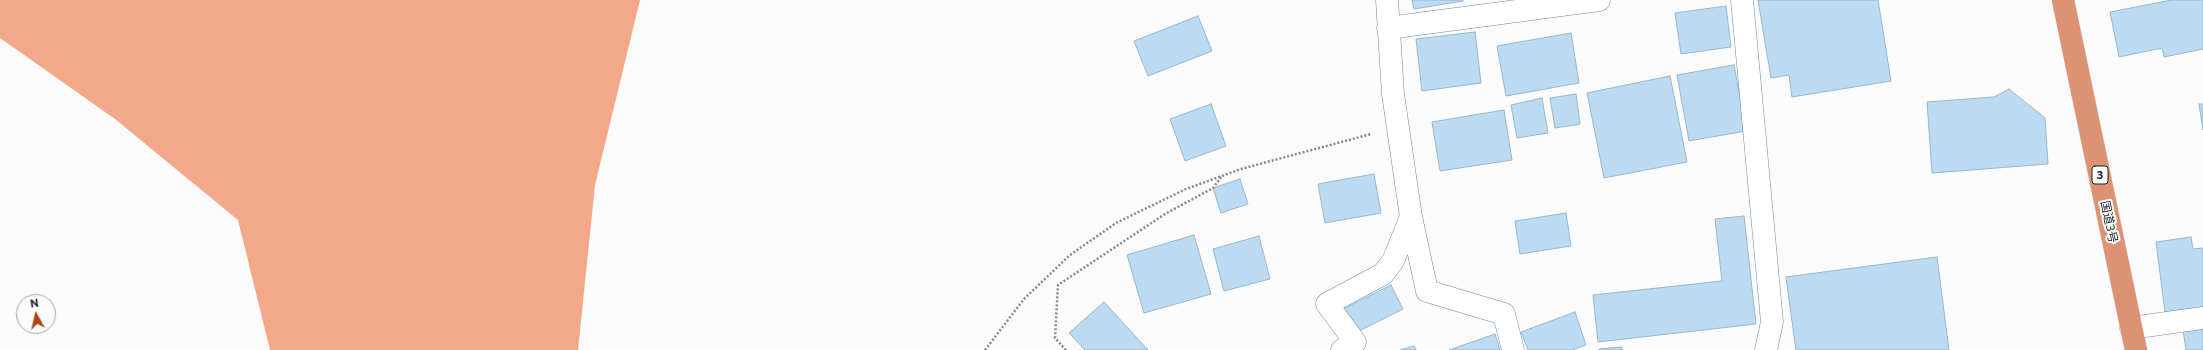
<!DOCTYPE html>
<html>
<head>
<meta charset="utf-8">
<style>
  body { margin:0 }
  #map { position:relative; width:2203px; height:350px; overflow:hidden; background:#fbfbfb; font-family:Commissioner,sans-serif }
  canvas { display:block }
  .north { position:absolute; left:16px; top:294px; width:40px; height:40px; box-sizing:border-box; background:#fbfbfb; border:1px solid #a0a5a8; border-radius:50%; rotate:352deg; font-size:11px; font-weight:700; line-height:16px; text-align:center; color:#18242c }
  .north::after { content:''; display:block; margin:auto; width:14px; height:18px; background:#aa4612; clip-path:polygon(50% 0,100% 100%,50% 72%,0 100%) }
</style>
</head>
<body>
<div id="map">
<canvas width="2203" height="350"></canvas>
<div class="north">N</div>
</div>
<script>
const ctx = document.querySelector('canvas').getContext('2d');
ctx.lineJoin = 'round';
function paint(path, color) { ctx.fillStyle = color; ctx.fill(path, 'evenodd'); }
const poly = rows => new Path2D(rows.map(r => 'M' + r).join(''));
function trace(path, color, width, dash) { ctx.strokeStyle = color; ctx.lineWidth = width; ctx.lineCap = dash ? 'butt' : 'round'; ctx.setLineDash(dash || []); ctx.stroke(path); }
function label(font, color, halo, rows, align = 'center') {
  ctx.font = font + ' Commissioner,"Noto Sans JP",sans-serif'; ctx.lineWidth = 4; ctx.setLineDash([]); ctx.textBaseline = 'middle'; ctx.strokeStyle = halo; ctx.fillStyle = color; for (const [text, x, y, turn = 0] of rows) {
    ctx.save(); ctx.translate(x, y); ctx.rotate((+turn || 0) * Math.PI / 180); ctx.textAlign = isNaN(turn) ? turn : align; if (halo) ctx.strokeText(text, 0, 0); ctx.fillText(text, 0, 0); ctx.restore();
  }
}
paint(poly([
  [0,0,640,0,595,185,578,350,270,350,238,220,115,119,0,38]
]), '#f3a889');
const building = poly([
  [1412,0,1463,0,1463,1,1414,9,1412,0],
  [1758,0,1878,0,1891,81,1792,97,1789,75,1771,78,1758,0],
  [2172,0,2203,0,2203,49,2164,57,2162,48,2119,57,2110,12,2172,0],
  [1726,6,1731,47,1681,54,1675,13,1726,6],
  [1198,16,1212,51,1148,76,1134,41,1198,16],
  [1475,32,1481,83,1422,91,1416,39,1475,32],
  [1571,33,1579,83,1506,96,1497,46,1571,33],
  [1734,65,1746,131,1689,141,1677,75,1734,65],
  [1670,76,1687,162,1604,178,1587,93,1670,76],
  [2009,89,2045,118,2048,164,1932,173,1927,102,1994,97,2009,89],
  [1576,94,1580,124,1555,128,1550,98,1576,94],
  [1542,98,1548,133,1517,138,1511,105,1542,98],
  [1211,104,1226,146,1185,161,1170,119,1211,104],
  [2199,104,2203,104,2203,130,2199,104],
  [1504,110,1512,160,1440,171,1432,122,1504,110],
  [1374,174,1381,213,1325,223,1318,184,1374,174],
  [1240,179,1248,204,1221,213,1213,188,1240,179],
  [1566,213,1571,246,1520,254,1515,221,1566,213],
  [1744,216,1756,324,1598,342,1593,295,1722,281,1715,219,1744,216],
  [1194,235,1211,294,1144,313,1127,255,1194,235],
  [1259,236,1270,279,1224,291,1213,249,1259,236],
  [2191,237,2193,249,2203,248,2203,307,2165,312,2156,242,2191,237],
  [1937,257,1949,350,1796,350,1786,277,1937,257],
  [1391,285,1403,309,1355,333,1343,309,1391,285],
  [1104,302,1148,350,1085,350,1069,333,1104,302],
  [1575,312,1586,345,1572,350,1528,350,1521,332,1575,312],
  [2203,328,2203,350,2186,350,2183,330,2203,328],
  [1495,334,1500,350,1449,350,1495,334],
  [1414,346,1416,350,1400,350,1414,346],
  [1622,347,1622,350,1599,350,1599,349,1622,347]
]);
paint(building, '#bcdbf2');
trace(building, '#98b6cc', 1);
const street = poly([
  [1742,0,1772,322,1766,350],
  [1388,28,1599,0],
  [1411,217,1427,291,1504,314,1513,350],
  [2131,328,2203,318],
  [1342,350,1355,342,1327,304,1383,274,1393,261,1411,217,1393,94,1387,0]
]);
const highway = poly([
  [2063,0,2136,350]
]);
trace(street, '#6d8a9e', 23);
trace(highway, '#d5d8d9', 23);
trace(poly([
  [985,350,1024,299,1070,255,1116,223,1186,189,1241,169,1371,134],
  [1066,350,1055,338,1058,285,1165,214,1213,188,1222,176]
]), '#83898e', 2.5, [2, 2]);
trace(street, '#fff', 22);
trace(highway, '#dc9273', 22);
for (const [x, y, w] of [
  [2100,175,16]
]) { const box = new Path2D(); box.roundRect(x - w / 2, y - 9, w, 18, 3); ctx.fillStyle = '#fbfbfb'; ctx.fill(box); trace(box, '#18242c', 1); }
label('bold 11px', '#18242c', null, [
  ["3",2100,175]
]);
label('12px', '#18242c', '#fbfbfb', [
  ["国道3号",2109,222,78]
]);
</script>
</body>
</html>
